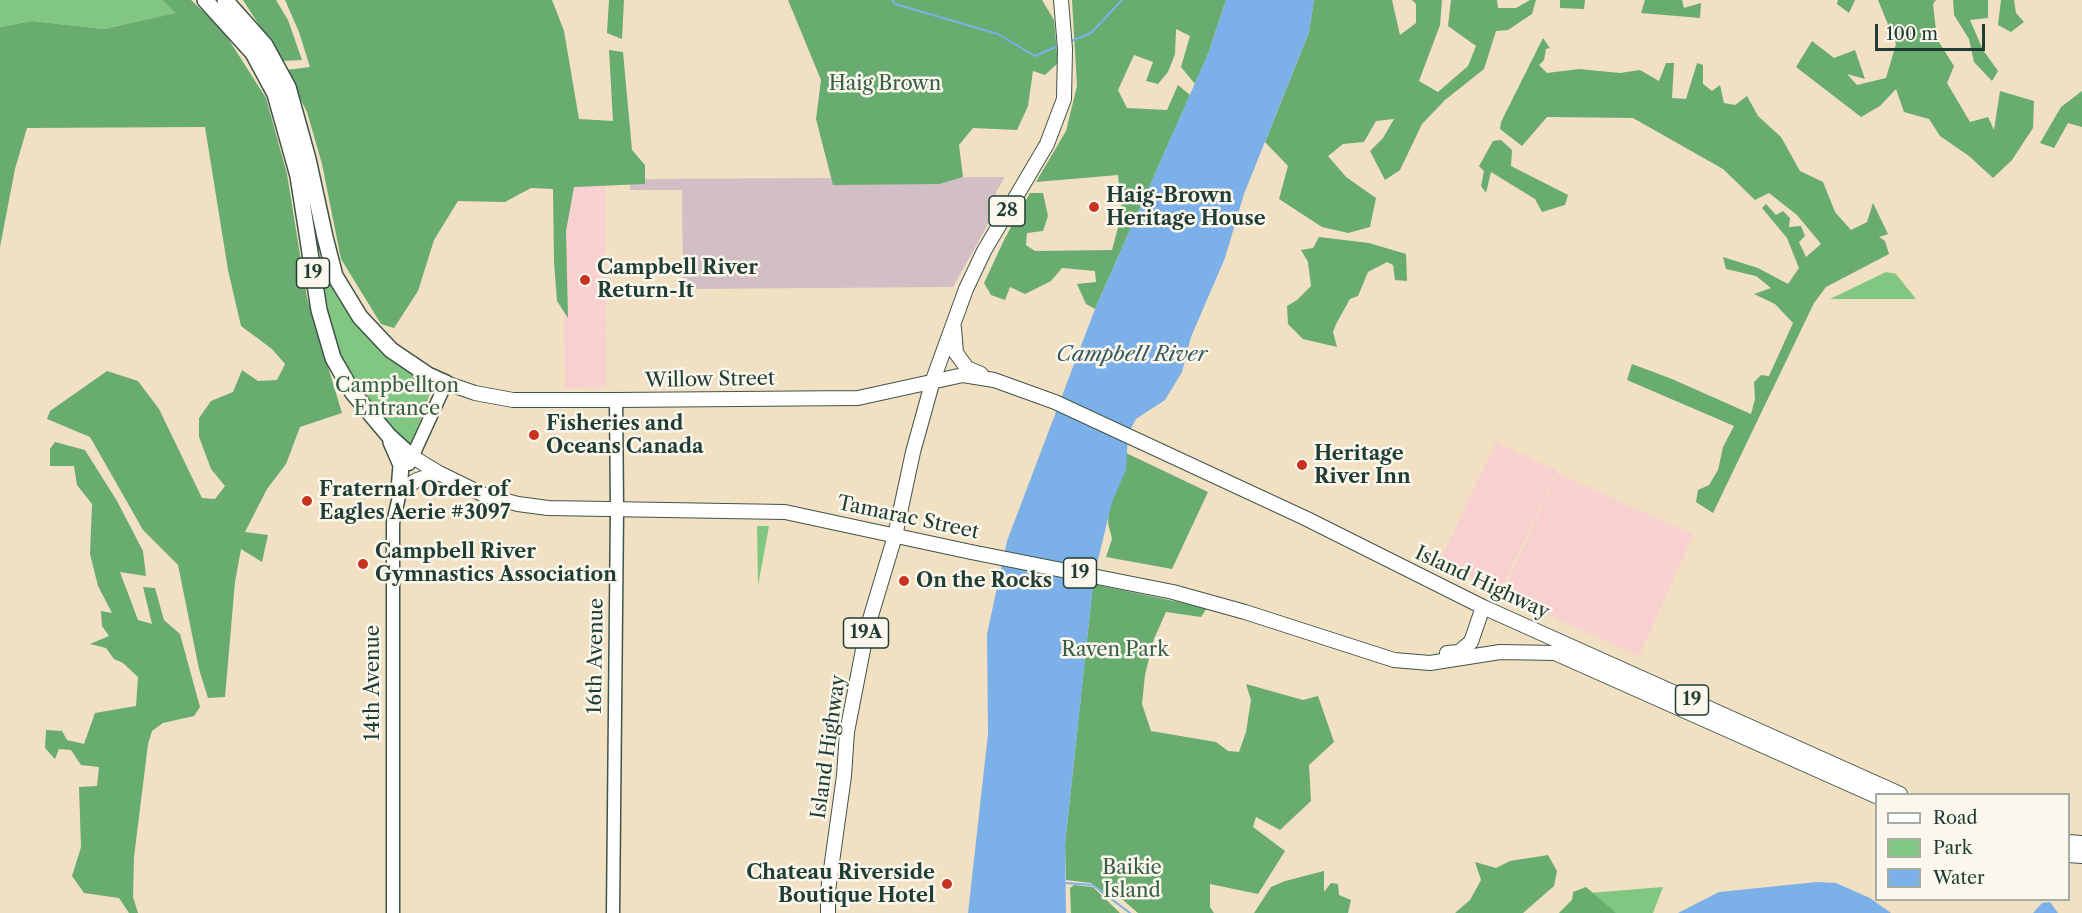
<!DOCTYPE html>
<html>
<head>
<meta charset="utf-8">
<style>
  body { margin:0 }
  #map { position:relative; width:2082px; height:913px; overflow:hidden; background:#f2e0c2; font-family:"Libre Caslon Text",serif }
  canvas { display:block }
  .legend { position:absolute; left:1875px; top:793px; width:195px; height:108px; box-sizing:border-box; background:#fbf7ec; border:2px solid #a3ada2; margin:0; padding:8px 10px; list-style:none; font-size:18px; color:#1f3d34 }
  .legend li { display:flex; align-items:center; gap:12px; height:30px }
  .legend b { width:30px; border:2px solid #a3ada2 }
  .scale { position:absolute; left:1875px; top:24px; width:110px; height:27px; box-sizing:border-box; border:3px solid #1f3d34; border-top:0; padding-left:8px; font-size:18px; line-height:21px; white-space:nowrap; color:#1f3d34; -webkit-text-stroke:4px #fbf7ec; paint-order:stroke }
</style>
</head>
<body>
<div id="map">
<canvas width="2082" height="913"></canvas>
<ul class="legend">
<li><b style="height:8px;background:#fff"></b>Road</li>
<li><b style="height:16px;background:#81c782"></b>Park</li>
<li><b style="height:16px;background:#7cb0e9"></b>Water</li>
</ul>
<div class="scale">100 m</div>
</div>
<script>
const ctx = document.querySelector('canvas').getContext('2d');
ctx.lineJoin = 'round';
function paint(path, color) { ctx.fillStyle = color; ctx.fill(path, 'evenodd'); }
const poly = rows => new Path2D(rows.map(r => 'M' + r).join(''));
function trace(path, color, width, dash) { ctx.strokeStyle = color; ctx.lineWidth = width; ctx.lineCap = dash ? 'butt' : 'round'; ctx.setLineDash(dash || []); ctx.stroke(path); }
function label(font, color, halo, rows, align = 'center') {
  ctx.font = font + ' "Libre Caslon Text",serif'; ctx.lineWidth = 5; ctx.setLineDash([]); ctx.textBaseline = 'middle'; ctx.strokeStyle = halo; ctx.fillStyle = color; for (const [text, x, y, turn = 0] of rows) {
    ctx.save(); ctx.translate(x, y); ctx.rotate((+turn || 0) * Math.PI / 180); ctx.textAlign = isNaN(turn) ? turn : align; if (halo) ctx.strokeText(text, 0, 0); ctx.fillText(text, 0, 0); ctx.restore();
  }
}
paint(poly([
  [605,181,606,387,565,388,564,188],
  [1496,442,1557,471,1500,592,1439,563],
  [1557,473,1693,535,1639,656,1502,594]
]), '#f7d0cf');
paint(poly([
  [1005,177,997,190,987,226,953,287,683,289,682,190,630,190,630,179]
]), '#d2bec5');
paint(poly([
  [0,0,162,0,177,13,102,29,32,21,0,27],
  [1886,272,1896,274,1916,299,1830,299],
  [325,280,331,282,348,312,371,341,402,368,428,385,431,391,412,443,408,445,377,416,344,368,333,338,323,282],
  [757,526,769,526,758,586],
  [1663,887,1653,913,1559,913,1577,894]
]), '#81c782');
paint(poly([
  [162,0,191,0,222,29,266,98,287,174,307,298,342,413,300,427,286,464,267,489,245,532,268,535,262,562,241,549,235,582,225,697,208,698,199,669,178,565,143,530,90,437,47,419,50,411,107,371,138,381,159,409,202,498,215,499,225,486,211,469,199,437,199,418,211,401,233,392,242,370,258,381,277,380,285,364,272,349,241,326,228,270,205,127,27,128,15,169,0,247,0,27,32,21,103,29,176,13],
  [243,0,276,0,288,20,302,60,282,61],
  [285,0,552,0,564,31,579,119,613,121,609,50,623,52,632,150,645,165,645,184,574,187,566,231,568,318,557,301,554,262,553,189,531,188,505,202,458,201,434,240,418,291,394,328,381,324,341,259,322,164,307,112,286,70,310,67,299,32],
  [609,0,624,0,622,39,607,33],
  [788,0,1042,0,1054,20,1058,63,1045,75,1033,71,1028,106,1017,130,973,128,959,145,963,177,939,184,833,185,816,119,821,80],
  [1072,0,1226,0,1208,54,1195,84,1181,67,1190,36,1176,29,1175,54,1168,72,1158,84,1146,81,1153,62,1134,55,1118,90,1127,108,1167,110,1178,85,1190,95,1095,309,1086,304,1077,284,1096,282,1095,271,1062,268,1051,281,1025,294,1010,287,1005,300,991,295,984,283,1005,238,1030,193,1043,193,1048,216,1043,231,1027,233,1026,245,1035,251,1112,250,1122,213,1118,175,1036,182,1066,131,1077,86],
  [1314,0,1392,0,1400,35,1416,23,1416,4,1412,0,1442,0,1440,25,1419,81,1438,92,1468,66,1476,46,1448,26,1451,0,1497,0,1498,8,1516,8,1530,0,1536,0,1532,14,1508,30,1496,31,1484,69,1445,100,1422,124,1400,170,1385,180,1370,151,1383,138,1394,119,1376,121,1364,142,1343,144,1328,156,1346,177,1376,198,1370,227,1348,233,1322,227,1279,199,1288,166,1265,142,1309,32],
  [1560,0,1585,0,1584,9,1560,8],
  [1645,0,1682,0,1684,8,1701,3,1700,18,1641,13],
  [1838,0,1855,0,1849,13,1837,4],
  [1878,0,1936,0,1933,4,1937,39,1954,66,1947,83,1970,122,1988,117,1994,130,2000,91,2034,101,2033,128,2012,160,1993,178,1969,156,1940,136,1929,119,1904,112,1896,89,1880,106,1861,117,1796,67,1812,41,1834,58,1855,50,1865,79,1847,74,1857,85,1886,78,1896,44],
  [1953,0,1988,0,1988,18,1970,20,1983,50,1998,71,1992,81,1974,62,1969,39,1954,15],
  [2001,0,2014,0,2016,13,2024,22,2011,32,1998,25],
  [1543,38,1550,48,1546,49,1544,60,1539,65,1547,73,1579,69,1620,73,1640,70,1659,81,1666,63,1674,63,1672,98,1686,99,1697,63,1703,65,1703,84,1712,91,1720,85,1724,103,1735,105,1747,96,1758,116,1781,137,1800,171,1823,182,1835,212,1851,230,1867,222,1873,203,1888,234,1879,237,1885,241,1889,254,1826,287,1814,303,1713,513,1696,502,1698,490,1709,485,1718,470,1723,447,1734,426,1627,380,1632,364,1672,379,1751,414,1755,399,1754,382,1761,375,1769,376,1793,323,1775,304,1754,294,1771,288,1756,276,1726,269,1723,257,1758,268,1788,284,1799,268,1787,238,1762,208,1766,204,1776,215,1783,211,1790,218,1789,227,1801,226,1805,236,1799,242,1806,257,1821,244,1797,215,1769,193,1755,200,1723,169,1633,118,1547,117,1522,146,1500,129,1501,122],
  [2082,91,2082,127,2068,123,2054,148,2040,143,2061,107],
  [1501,140,1512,150,1511,166,1568,195,1565,205,1542,212,1535,199,1491,172,1486,193,1481,186,1484,171,1479,166,1493,141],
  [1319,237,1369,243,1406,254,1407,281,1395,280,1393,265,1387,262,1368,272,1358,296,1350,299,1336,324,1333,332,1337,347,1303,339,1288,324,1287,306,1297,300,1311,286,1308,262,1301,250,1313,248],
  [55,442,85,450,117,501,143,551,146,576,120,572,138,620,152,624,143,587,155,588,164,620,180,634,200,707,194,716,163,723,152,731,148,744,134,857,133,897,138,913,129,913,119,898,84,893,72,876,81,847,79,787,97,786,99,767,81,765,71,750,59,749,55,759,45,748,46,730,62,731,67,740,84,744,95,713,136,706,138,677,123,663,114,659,106,648,90,644,109,636,102,626,101,611,112,613,98,586,90,554,92,504,77,485,74,466,50,466,50,449],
  [1124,452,1208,492,1172,569,1106,557,1112,539,1108,523,1109,510],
  [1093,584,1207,608,1201,617,1166,612,1154,639,1145,675,1142,704,1151,731,1216,742,1228,751,1239,752,1246,732,1251,700,1246,684,1303,700,1318,696,1334,742,1309,765,1311,801,1280,830,1256,817,1253,827,1285,851,1258,894,1210,884,1210,907,1214,913,1138,913,1109,888,1113,896,1109,900,1091,883,1066,880,1065,844],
  [1548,855,1557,871,1554,886,1523,913,1455,913,1470,900,1481,880,1475,862,1496,868,1510,861],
  [1324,871,1324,892,1331,883,1338,884,1339,895,1351,900,1348,913,1254,913,1271,887,1285,881],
  [1074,885,1093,887,1120,913,1071,913,1070,888],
  [1586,887,1600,899,1616,913,1559,913,1572,901,1573,892]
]), '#68ac70');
paint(poly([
  [1226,0,1314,0,1309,32,1244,194,1225,258,1191,337,1182,372,1165,400,1136,419,1128,434,1126,470,1112,502,1094,576,1065,844,1066,913,968,913,988,734,987,634,1007,541,1095,309,1208,54],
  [1817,882,1836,883,1870,898,1891,913,1678,913,1719,892],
  [2050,902,2058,913,2033,913,2042,903]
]), '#7cb0e9');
trace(poly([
  [892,0,895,4,998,34,1035,56,1058,46],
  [1071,41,1091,33,1122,0],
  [1066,883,1093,885,1130,913]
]), '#7cb0e9', 2);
const secondary = poly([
  [409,464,446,383],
  [393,913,393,523,402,483],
  [613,913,617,509,616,400]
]);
const primary = poly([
  [954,328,956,353,967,368,981,374],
  [446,383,475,393,513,400,616,400,858,398,963,375,994,380,1055,402,1305,518,1483,607,1900,794],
  [411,456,439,473,484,495,518,504,548,508,785,512,971,552,1173,592,1245,612,1394,660,1430,663,1500,652,1555,653,1876,796],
  [399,491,417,480,439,473],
  [1447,653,1459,652,1471,642,1483,607],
  [2068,842,2082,843],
  [2068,855,2082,856],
  [828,913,828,891,844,776,847,732,867,629,895,536,913,452,933,380,966,289,984,251,1047,144,1064,99,1065,49,1061,0]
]);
const highway = poly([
  [205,0,253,53,275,94,298,176,319,310,333,358,353,393,389,436,411,456],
  [225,0,265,45,288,87,308,159,325,237,335,276,360,317,391,350,428,375,446,383],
  [391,442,401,465,399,491]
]);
trace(secondary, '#3f5549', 15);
trace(primary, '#3f5549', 16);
trace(highway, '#3f5549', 18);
trace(secondary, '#fff', 12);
trace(primary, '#fff', 14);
trace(highway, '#fff', 15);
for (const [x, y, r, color] of [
  [1094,207,6,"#c8321e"],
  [585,280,6,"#c8321e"],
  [534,435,6,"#c8321e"],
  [1302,465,6,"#c8321e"],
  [307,501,6,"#c8321e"],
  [363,564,6,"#c8321e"],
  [904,581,6,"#c8321e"],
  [947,884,6,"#c8321e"]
]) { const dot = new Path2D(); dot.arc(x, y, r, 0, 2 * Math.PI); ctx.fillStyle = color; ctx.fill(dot); trace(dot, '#fbf7ec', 2); }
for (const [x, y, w] of [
  [1007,211,36],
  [313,273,33],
  [1080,573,33],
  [866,633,45],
  [1692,700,33]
]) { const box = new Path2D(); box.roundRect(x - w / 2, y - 15, w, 30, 4.5); ctx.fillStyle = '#fbf7ec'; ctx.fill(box); trace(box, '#1f3d34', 1.5); }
label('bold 18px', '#1f3d34', null, [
  ["28",1007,211],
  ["19",313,273],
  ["19",1080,573],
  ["19A",866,633],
  ["19",1692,700]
]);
label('20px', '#386048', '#fbf7ec', [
  ["Haig Brown",885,84],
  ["Campbellton",397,386],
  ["Entrance",397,409],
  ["Raven Park",1115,650],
  ["Baikie",1132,868],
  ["Island",1132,891]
]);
label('bold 20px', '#1f3d34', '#fbf7ec', [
  ["Haig-Brown",1106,196],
  ["Heritage House",1106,219],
  ["Campbell River",597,268],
  ["Return-It",597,291],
  ["Fisheries and",546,424],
  ["Oceans Canada",546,447],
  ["Heritage",1314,454],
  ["River Inn",1314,477],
  ["Fraternal Order of",319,490],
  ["Eagles Aerie #3097",319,513],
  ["Campbell River",375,552],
  ["Gymnastics Association",375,575],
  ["On the Rocks",916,581],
  ["Chateau Riverside",935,873,"right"],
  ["Boutique Hotel",935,896,"right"]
], 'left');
label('20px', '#1f3d34', '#fbf7ec', [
  ["Willow Street",710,380,-1],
  ["Tamarac Street",908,518,12],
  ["Island Highway",1482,583,25],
  ["16th Avenue",596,656,-89],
  ["14th Avenue",373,683,-90],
  ["Island Highway",829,747,-82]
]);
label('italic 21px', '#365a61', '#fbf7ec', [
  ["Campbell River",1132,355]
]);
</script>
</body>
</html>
